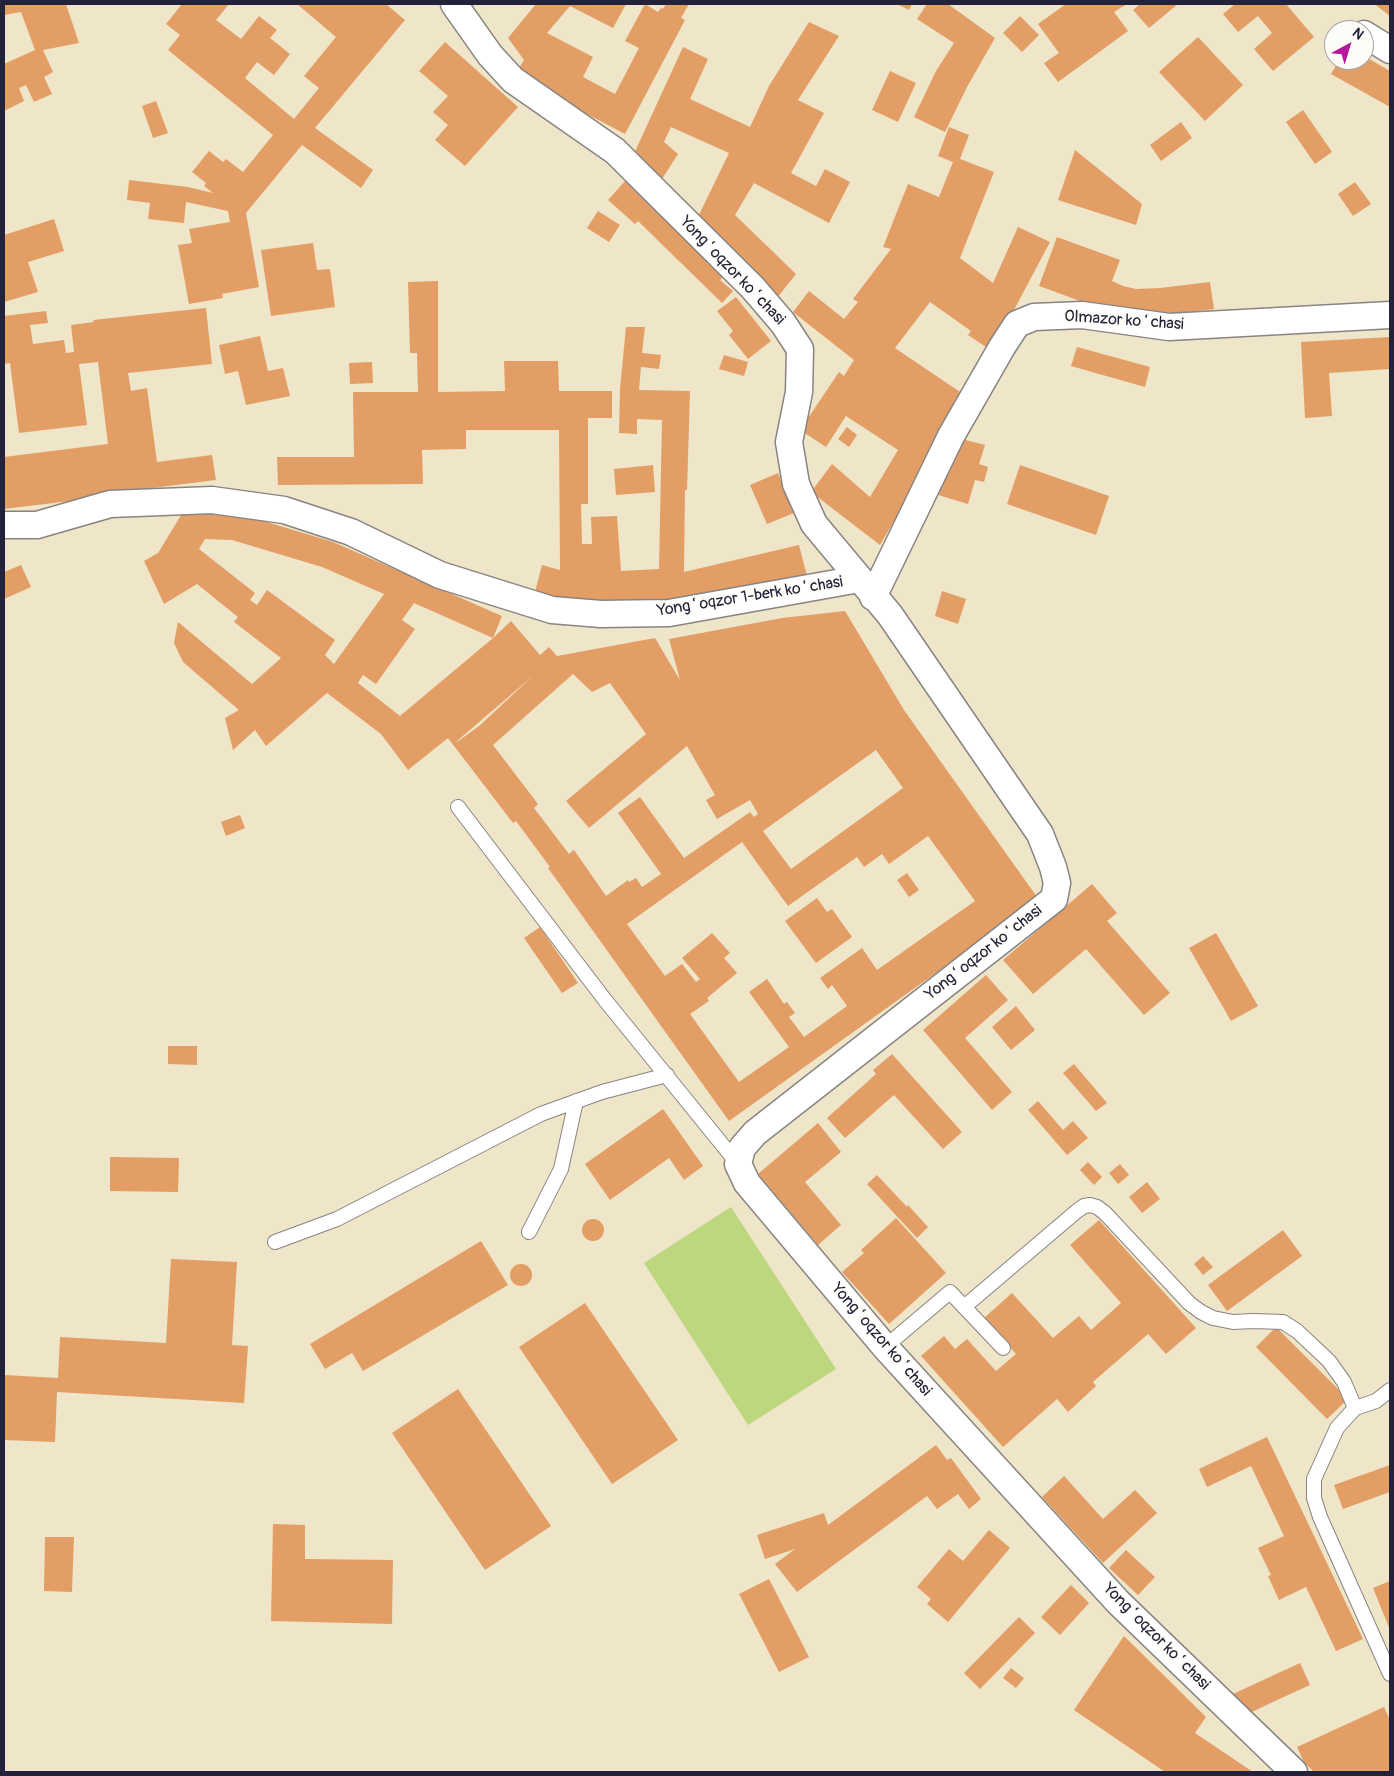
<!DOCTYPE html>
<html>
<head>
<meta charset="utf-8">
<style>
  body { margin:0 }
  #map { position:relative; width:1394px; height:1776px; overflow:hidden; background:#efe5c9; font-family:Pangolin,sans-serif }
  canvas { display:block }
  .frame { position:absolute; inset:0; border:5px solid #22223b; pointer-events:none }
  .north { position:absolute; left:1324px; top:20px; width:50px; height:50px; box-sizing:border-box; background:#fdfcf7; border:1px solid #a5a5ac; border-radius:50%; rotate:39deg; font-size:14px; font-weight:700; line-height:20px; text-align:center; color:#22223b }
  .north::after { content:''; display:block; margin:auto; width:18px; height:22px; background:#b5179e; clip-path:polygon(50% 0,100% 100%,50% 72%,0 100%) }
</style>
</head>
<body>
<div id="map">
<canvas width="1394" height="1776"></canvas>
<div class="frame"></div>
<div class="north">N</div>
</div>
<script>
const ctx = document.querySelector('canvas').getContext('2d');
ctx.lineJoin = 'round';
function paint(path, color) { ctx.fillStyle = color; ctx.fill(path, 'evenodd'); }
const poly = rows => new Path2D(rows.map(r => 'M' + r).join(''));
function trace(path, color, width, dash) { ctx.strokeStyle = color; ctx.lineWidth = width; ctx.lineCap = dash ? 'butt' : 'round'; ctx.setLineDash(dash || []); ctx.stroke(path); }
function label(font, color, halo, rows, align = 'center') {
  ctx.font = font + ' Pangolin,sans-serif'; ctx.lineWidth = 4; ctx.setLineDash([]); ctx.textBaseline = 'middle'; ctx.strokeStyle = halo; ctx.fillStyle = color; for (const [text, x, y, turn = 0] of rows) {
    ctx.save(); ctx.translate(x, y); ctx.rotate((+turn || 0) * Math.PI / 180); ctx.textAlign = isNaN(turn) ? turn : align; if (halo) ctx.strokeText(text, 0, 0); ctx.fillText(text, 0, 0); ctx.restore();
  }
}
paint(poly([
  [731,1207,836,1369,748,1425,644,1263]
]), '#bcd77d');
paint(poly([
  [4,4,66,4,79,43,43,50,53,72,44,77,52,94,34,102,26,85,19,88,24,101,4,111,4,64,35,50,21,12,4,15],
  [182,4,229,4,216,20,241,39,259,16,277,30,270,38,290,54,274,75,257,62,245,78,294,119,319,88,304,76,336,37,297,4,386,4,405,20,315,128,373,170,361,188,302,145,246,213,259,287,222,294,223,298,189,304,178,245,192,243,189,229,230,222,228,211,186,202,184,223,148,219,150,203,127,200,129,180,188,187,213,193,204,186,206,183,192,172,209,151,223,162,226,159,243,172,273,135,168,50,180,35,166,24],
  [536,4,626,4,613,28,570,6,547,33,593,57,583,77,615,94,639,48,625,41,645,4,658,12,661,8,663,9,666,4,689,4,681,18,685,20,625,134,568,104,516,73,524,60,508,38],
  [897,4,912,4,909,10],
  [927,4,948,4,995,38,967,87,945,132,914,117,936,71,954,43,917,19],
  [1066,4,1127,4,1114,12,1128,31,1058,82,1044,63,1059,53,1038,24],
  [1140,4,1178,4,1149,28,1133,10],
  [1235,4,1286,4,1314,37,1273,71,1254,49,1272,33,1258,16,1238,32,1223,14],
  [1375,4,1390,4,1390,16,1377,6],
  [1020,16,1039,35,1022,52,1003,33],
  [809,22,839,36,798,100,824,113,791,173,816,186,825,169,850,182,829,223,754,183,735,215,796,274,777,298,697,219,729,153,671,127,664,142,678,154,660,182,632,158,683,47,708,59,690,99,750,127,769,86],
  [1198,37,1243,85,1205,121,1159,72],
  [445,42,518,107,465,166,435,140,448,125,433,112,448,96,419,71],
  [1364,56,1390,71,1390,107,1331,74,1339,60,1364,60],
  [890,71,916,83,898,122,872,110],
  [156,101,168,133,153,138,142,106],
  [1303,110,1332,152,1315,164,1286,122],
  [1181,122,1192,138,1161,161,1150,145],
  [949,127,969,135,960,159,994,172,960,258,993,283,1018,227,1050,242,1006,325,989,349,968,335,971,331,930,302,895,348,969,398,938,445,880,545,811,492,832,464,870,497,898,450,846,416,826,447,800,430,839,372,844,376,854,360,793,312,809,291,844,319,858,302,853,299,891,249,883,247,908,184,939,197,953,162,938,156],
  [1075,150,1142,204,1136,225,1058,200],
  [625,181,711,259,707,263,723,277,720,280,733,291,722,303,638,221,635,224,608,200],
  [1355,182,1371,204,1353,216,1338,194],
  [598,211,620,225,609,242,587,228],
  [54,219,64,251,28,262,38,292,4,302,4,235],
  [1057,237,1120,260,1112,281,1123,286,1136,289,1160,288,1210,282,1214,309,1163,315,1102,309,1039,286],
  [313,243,317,270,330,269,335,307,271,316,261,250],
  [438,281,438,392,505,391,504,361,558,361,559,391,612,391,612,418,588,418,588,504,581,504,582,544,592,544,591,517,617,516,621,571,659,569,662,420,637,419,637,434,619,433,620,389,626,327,645,327,642,353,661,355,659,369,641,367,639,390,690,391,687,490,685,490,684,572,799,545,807,576,738,593,595,606,534,596,542,565,560,570,559,430,466,430,466,449,422,450,423,484,278,485,277,457,354,457,353,392,418,392,417,353,410,353,408,282],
  [736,297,771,341,748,359,729,335,733,331,717,311],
  [206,308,212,364,128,373,131,391,147,388,157,462,212,455,216,480,144,489,144,492,4,509,4,457,108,444,98,362,79,364,87,425,19,433,10,363,4,364,4,316,46,311,48,323,30,325,33,344,64,340,66,353,74,352,71,325,94,322,93,320],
  [260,336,268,371,283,368,290,396,246,405,238,371,225,374,219,345],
  [1390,337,1390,369,1329,373,1332,416,1305,418,1301,342],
  [1077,347,1150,367,1145,387,1071,366],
  [724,355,748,362,744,376,719,369],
  [372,362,373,383,350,384,349,363],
  [847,427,857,435,849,447,838,439],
  [954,437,985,445,979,464,988,467,984,482,975,480,968,504,938,495],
  [653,465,655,492,616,495,614,469],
  [1020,465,1109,496,1096,535,1007,504],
  [778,473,794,513,767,524,750,485],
  [183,512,237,513,333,542,502,616,493,638,511,621,540,655,549,647,557,656,655,638,680,680,669,639,782,618,845,611,904,710,1037,897,958,957,729,1121,548,868,550,867,516,821,513,823,448,738,408,770,381,734,327,693,266,746,255,730,233,750,225,718,239,710,183,662,174,643,178,622,252,684,281,658,234,622,238,617,197,584,164,604,144,561,158,553],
  [205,539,232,540,322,567,384,594,334,664,325,655,335,640,267,590,257,605,250,600,255,593,199,549],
  [414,603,493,638,400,716,358,683,363,675,376,684,415,629,402,620],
  [573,674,592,692,610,683,646,734,566,801,589,828,687,746,715,795,706,800,717,819,750,800,758,814,754,817,750,812,684,858,640,797,618,813,661,874,642,887,636,878,629,882,628,880,606,896,574,850,569,854,534,808,538,804,493,745],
  [534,675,479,726,457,742,457,741],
  [876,750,903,788,791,869,763,831],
  [928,836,975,901,877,970,862,948,820,978,828,989,832,985,847,1006,804,1037,789,1017,795,1013,787,1002,784,1004,767,979,749,992,789,1047,739,1082,690,1014,709,1001,707,998,737,973,724,958,730,953,712,933,682,958,700,979,696,982,682,964,665,976,627,924,742,842,788,906,857,857,864,867,882,854,889,864],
  [21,565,31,587,4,599,4,572],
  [942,591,966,599,958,624,935,616],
  [240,815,245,828,226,836,221,822],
  [907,873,919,890,909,897,897,880],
  [1092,884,1117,913,1107,921,1170,993,1144,1015,1086,949,1033,994,1003,960],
  [817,898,827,912,832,909,852,937,816,963,785,921],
  [540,927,578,983,562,993,524,938],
  [1216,933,1258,1006,1231,1021,1189,948],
  [986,975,1008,1000,965,1038,1012,1092,992,1110,923,1030],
  [1016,1006,1035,1030,1011,1050,992,1027],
  [168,1046,197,1046,197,1065,168,1064],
  [892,1054,962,1132,943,1149,894,1095,845,1138,827,1118,876,1074,873,1070],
  [1074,1064,1107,1103,1096,1111,1063,1073],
  [1038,1101,1063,1130,1073,1121,1088,1138,1067,1155,1028,1110],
  [663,1109,703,1166,684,1180,669,1158,610,1200,585,1164],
  [818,1123,841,1152,805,1182,841,1225,818,1245,758,1174],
  [110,1157,179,1158,178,1192,110,1191],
  [1088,1162,1102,1177,1094,1185,1080,1170],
  [1120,1164,1129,1175,1118,1184,1109,1173],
  [877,1175,907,1207,908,1205,928,1227,917,1238,867,1184],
  [1147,1182,1160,1199,1142,1213,1129,1197],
  [896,1218,946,1273,889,1324,842,1272,864,1253,861,1250],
  '582 1230a11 11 0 1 1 22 0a11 11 0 1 1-22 0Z',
  [1099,1220,1196,1328,1166,1354,1148,1334,1093,1382,1096,1386,1068,1412,1057,1399,1003,1447,921,1356,944,1336,955,1349,967,1339,996,1371,1016,1354,984,1318,1012,1293,1053,1338,1079,1316,1091,1330,1121,1303,1070,1245],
  [1283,1230,1302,1256,1227,1311,1208,1285],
  [481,1241,508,1285,363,1371,352,1353,325,1369,310,1344],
  [1203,1256,1213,1267,1203,1275,1194,1264],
  [171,1259,237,1262,232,1345,248,1346,244,1403,57,1392,55,1442,4,1440,4,1375,58,1378,60,1337,166,1343],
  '510 1275a11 11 0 1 1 22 0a11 11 0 1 1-22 0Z',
  [585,1303,678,1440,612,1484,519,1347],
  [1276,1327,1348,1399,1327,1419,1256,1347],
  [458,1389,551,1526,485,1570,392,1433],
  [1267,1437,1363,1639,1336,1651,1306,1587,1279,1600,1268,1576,1271,1575,1258,1548,1284,1536,1251,1466,1207,1487,1199,1469],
  [936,1445,947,1460,951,1458,981,1499,969,1509,958,1494,937,1509,927,1496,797,1592,775,1564,795,1549,765,1559,757,1535,824,1513,828,1525],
  [1390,1465,1390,1492,1343,1509,1334,1485],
  [1064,1476,1103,1519,1135,1490,1157,1513,1103,1563,1042,1497],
  [273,1524,305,1525,305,1559,393,1560,392,1624,271,1621],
  [989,1530,1010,1548,948,1622,927,1604,931,1599,917,1587,949,1549,963,1561],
  [45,1537,74,1537,72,1592,44,1591],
  [1126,1550,1155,1577,1138,1595,1109,1568],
  [769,1579,809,1657,779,1672,739,1594],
  [1390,1581,1390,1630,1373,1588],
  [1071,1585,1089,1603,1060,1635,1041,1617],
  [1019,1617,1035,1633,980,1689,964,1673],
  [1124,1636,1206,1717,1195,1733,1253,1772,1165,1772,1074,1710],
  [1300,1663,1310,1685,1275,1701,1252,1712,1233,1694],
  [1011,1668,1024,1678,1016,1688,1003,1678],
  [1384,1707,1390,1720,1390,1772,1314,1772,1304,1762,1297,1747]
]), '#e29e65');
const service = poly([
  [458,807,605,1000,738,1164],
  [529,1232,561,1169,576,1101],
  [275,1242,337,1219,541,1114,602,1092,667,1075],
  [964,1307,1077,1211,1084,1206,1090,1205,1097,1207,1105,1213,1189,1303,1201,1312,1213,1318,1233,1322,1253,1321,1283,1322,1297,1331,1329,1361,1344,1382,1355,1408,1337,1428,1314,1479,1314,1498,1320,1517,1390,1674],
  [885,1347,950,1292,1003,1348],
  [1355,1408,1376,1401,1390,1390]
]);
const minor = poly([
  [454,4,490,55,513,80,615,151,753,288,783,323,800,349,799,392,789,442,796,484,814,524,890,615,1040,834,1053,867,1057,883,1054,899,755,1133,742,1148,738,1164,747,1183,885,1347,1118,1602,1294,1772],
  [1364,34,1390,50],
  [4,525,37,525,110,504,212,500,284,510,351,532,440,575,552,610,601,614,669,613,859,579],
  [873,597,951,436,1002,347,1017,324,1034,317,1082,315,1169,327,1390,315]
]);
trace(service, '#888482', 16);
trace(minor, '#888482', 29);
trace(service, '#fff', 14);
trace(minor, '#fff', 26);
label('16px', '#22223b', '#fdfcf7', [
  ["Yongʻoqzor koʻchasi",732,271,46],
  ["Olmazor koʻchasi",1124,321,4],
  ["Yongʻoqzor 1-berk koʻchasi",750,597,-9],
  ["Yongʻoqzor koʻchasi",984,953,-38],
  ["Yongʻoqzor koʻchasi",881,1340,49],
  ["Yongʻoqzor koʻchasi",1156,1637,45]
]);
</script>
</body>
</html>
